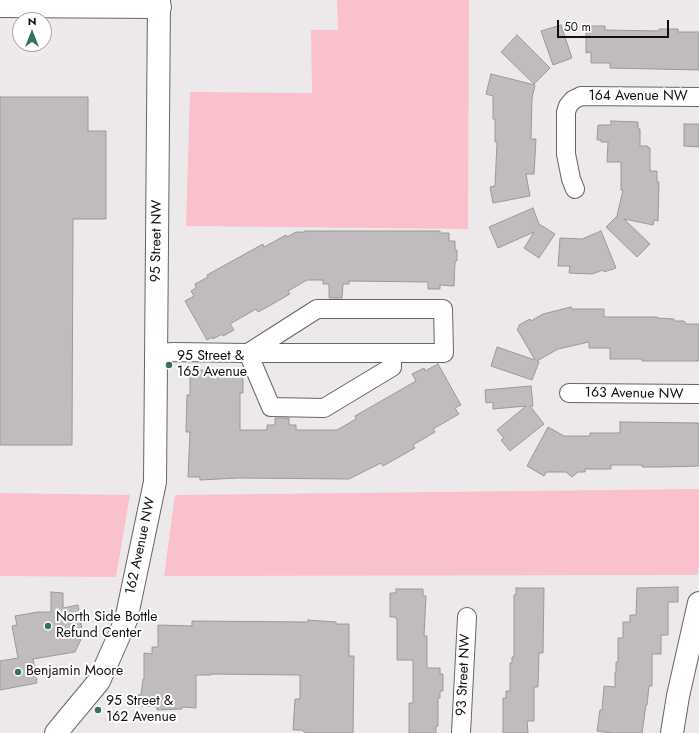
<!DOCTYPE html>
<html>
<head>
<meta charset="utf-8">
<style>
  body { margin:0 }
  #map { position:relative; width:699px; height:733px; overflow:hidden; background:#ede9ea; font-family:Jost,sans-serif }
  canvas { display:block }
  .north { position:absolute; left:12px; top:12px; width:40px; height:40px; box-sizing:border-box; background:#fff; border:1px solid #9f9f9f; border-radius:50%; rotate:0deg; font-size:11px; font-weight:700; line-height:16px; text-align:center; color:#100f0f }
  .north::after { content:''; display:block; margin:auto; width:14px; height:18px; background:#37725c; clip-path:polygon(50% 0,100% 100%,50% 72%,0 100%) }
  .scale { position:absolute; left:557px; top:20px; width:112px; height:18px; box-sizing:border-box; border:2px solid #100f0f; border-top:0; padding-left:5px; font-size:12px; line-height:14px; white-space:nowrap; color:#100f0f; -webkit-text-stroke:3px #fff; paint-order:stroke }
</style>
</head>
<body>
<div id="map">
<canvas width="699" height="733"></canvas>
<div class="north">N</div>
<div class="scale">50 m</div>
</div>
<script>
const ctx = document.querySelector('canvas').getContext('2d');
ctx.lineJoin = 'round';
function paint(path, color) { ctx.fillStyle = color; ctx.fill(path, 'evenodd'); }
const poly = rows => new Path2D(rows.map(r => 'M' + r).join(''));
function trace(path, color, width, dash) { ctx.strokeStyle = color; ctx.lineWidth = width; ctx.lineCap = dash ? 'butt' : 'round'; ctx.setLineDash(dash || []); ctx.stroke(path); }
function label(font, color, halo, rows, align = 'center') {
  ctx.font = font + ' Jost,sans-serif'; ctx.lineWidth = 4; ctx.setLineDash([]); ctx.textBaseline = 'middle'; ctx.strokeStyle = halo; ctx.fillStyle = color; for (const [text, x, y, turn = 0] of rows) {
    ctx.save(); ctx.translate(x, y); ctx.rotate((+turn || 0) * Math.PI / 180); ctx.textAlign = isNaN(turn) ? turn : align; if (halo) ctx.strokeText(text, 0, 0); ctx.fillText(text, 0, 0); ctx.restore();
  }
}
paint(poly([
  [337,0,469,0,468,229,186,226,190,92,312,93,311,30,338,30],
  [699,489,699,566,697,575,164,576,175,495],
  [0,493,130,495,116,577,0,576]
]), '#f9c1cc');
const building = poly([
  [561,25,572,58,553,65,541,31,561,25],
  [586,26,605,26,605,30,659,31,659,29,678,29,678,32,699,32,699,70,610,68,610,63,591,63,591,52,586,53,586,26],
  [517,35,550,68,534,84,501,52,517,35],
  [491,74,535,85,532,98,531,139,536,139,534,174,526,174,530,196,493,203,490,187,495,186,497,142,495,142,495,119,493,119,493,96,486,94,491,74],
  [0,97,88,97,88,131,106,131,106,219,73,219,72,445,0,445,0,97],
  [611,121,638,122,638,128,640,129,640,146,648,146,648,148,650,148,650,171,657,171,657,182,659,182,658,221,654,220,653,225,624,219,650,244,637,257,606,227,617,216,623,190,621,190,621,162,607,162,608,142,601,142,601,140,597,140,598,125,611,125,611,121],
  [684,124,699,124,699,147,684,146,684,124],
  [533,208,539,224,555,234,539,258,524,248,534,232,498,248,489,227,533,208],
  [305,231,440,231,440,233,449,233,449,241,455,241,455,250,457,250,457,261,455,261,454,286,440,285,440,289,428,289,428,282,349,281,349,284,343,284,342,298,329,298,329,284,323,284,323,280,307,280,288,291,290,294,269,306,258,312,256,309,230,324,234,330,223,336,222,334,213,339,213,337,207,340,185,301,194,296,191,291,196,288,195,284,208,277,207,275,263,244,264,247,286,235,287,237,296,232,305,232,305,231],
  [601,231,616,268,604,272,603,270,592,274,569,273,570,266,558,266,560,238,582,239,601,231],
  [571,307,571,309,604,309,604,317,657,317,657,318,674,319,674,321,684,321,686,324,699,324,699,361,642,361,642,359,610,359,610,348,589,348,589,342,558,349,537,361,539,362,532,380,491,366,497,347,535,360,517,329,519,327,519,325,530,319,531,321,543,314,571,307],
  [438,364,461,405,455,408,459,414,433,429,435,432,413,445,415,448,383,466,381,463,349,479,238,478,200,480,200,477,188,477,190,432,186,432,187,395,190,395,190,369,209,371,243,371,243,393,240,393,240,430,267,430,267,425,275,425,275,418,289,418,289,425,296,425,296,430,337,430,356,419,355,416,416,381,412,374,424,368,425,371,438,364],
  [531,386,533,406,530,406,544,424,510,451,501,440,504,438,497,430,526,406,493,409,493,402,486,403,485,390,531,386],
  [620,422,699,423,699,466,663,467,642,467,642,465,611,465,611,469,585,469,585,472,578,472,572,477,566,472,546,472,544,476,527,466,548,427,564,436,590,436,590,433,620,433,620,422],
  [678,587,678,602,668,602,668,635,661,635,661,654,652,654,652,686,649,686,647,705,646,705,642,733,612,733,597,731,600,710,602,710,604,686,615,687,615,672,616,672,616,662,618,662,618,638,623,638,623,622,630,622,630,615,636,615,637,588,678,587],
  [516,588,544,588,543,653,539,653,538,687,534,687,534,721,527,721,528,733,503,733,503,698,506,698,506,691,510,691,510,663,512,663,512,657,514,657,514,595,516,595,516,588],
  [396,589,423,589,423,596,426,596,424,636,427,636,427,668,440,668,440,674,443,674,443,691,440,691,440,698,438,698,438,726,436,726,436,733,409,733,409,703,413,703,413,660,397,660,397,619,396,619,396,617,390,617,390,593,396,593,396,589],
  [51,592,63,593,63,608,78,605,83,635,75,652,33,659,37,683,0,690,0,661,18,658,12,626,17,625,15,616,38,612,51,612,51,592],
  [308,620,336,622,336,624,349,624,349,656,354,656,353,733,305,733,302,730,293,730,295,699,300,699,300,675,211,674,211,675,196,675,196,708,182,707,182,709,157,710,157,706,137,706,137,695,141,695,143,679,144,679,144,653,152,654,152,647,158,647,158,625,192,626,192,621,308,622,308,620]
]);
paint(building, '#c0bcbd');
trace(building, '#9c9798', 1);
const street = poly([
  [575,189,571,179,566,154,566,112,568,106,573,100,581,96,699,97],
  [156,353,174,352,248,353,444,353,443,309,317,309,248,353,271,407,324,408,392,367,392,353],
  [569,393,699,394],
  [461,733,467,617]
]);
const secondary = poly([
  [0,6,160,7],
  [56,733,99,681,126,620,155,482,159,0],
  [672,733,678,696,699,603]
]);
trace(street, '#686464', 20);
trace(secondary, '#686464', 24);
trace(street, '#fff', 18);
trace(secondary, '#fff', 22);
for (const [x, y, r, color] of [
  [169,365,4,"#37725c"],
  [48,626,4,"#37725c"],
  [18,672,4,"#37725c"],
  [98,710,4,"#37725c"]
]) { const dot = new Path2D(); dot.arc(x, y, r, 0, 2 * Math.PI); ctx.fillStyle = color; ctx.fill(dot); trace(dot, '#fff', 1.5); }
label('14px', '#100f0f', '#fff', [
  ["164 Avenue NW",638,97],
  ["95 Street NW",157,241,-89],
  ["163 Avenue NW",634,394,1],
  ["162 Avenue NW",141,546,-78],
  ["93 Street NW",464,675,-87]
]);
label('14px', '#100f0f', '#fff', [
  ["95 Street &",177,357],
  ["165 Avenue",177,373],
  ["North Side Bottle",56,618],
  ["Refund Center",56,634],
  ["Benjamin Moore",26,672],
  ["95 Street &",106,702],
  ["162 Avenue",106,718]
], 'left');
</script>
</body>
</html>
